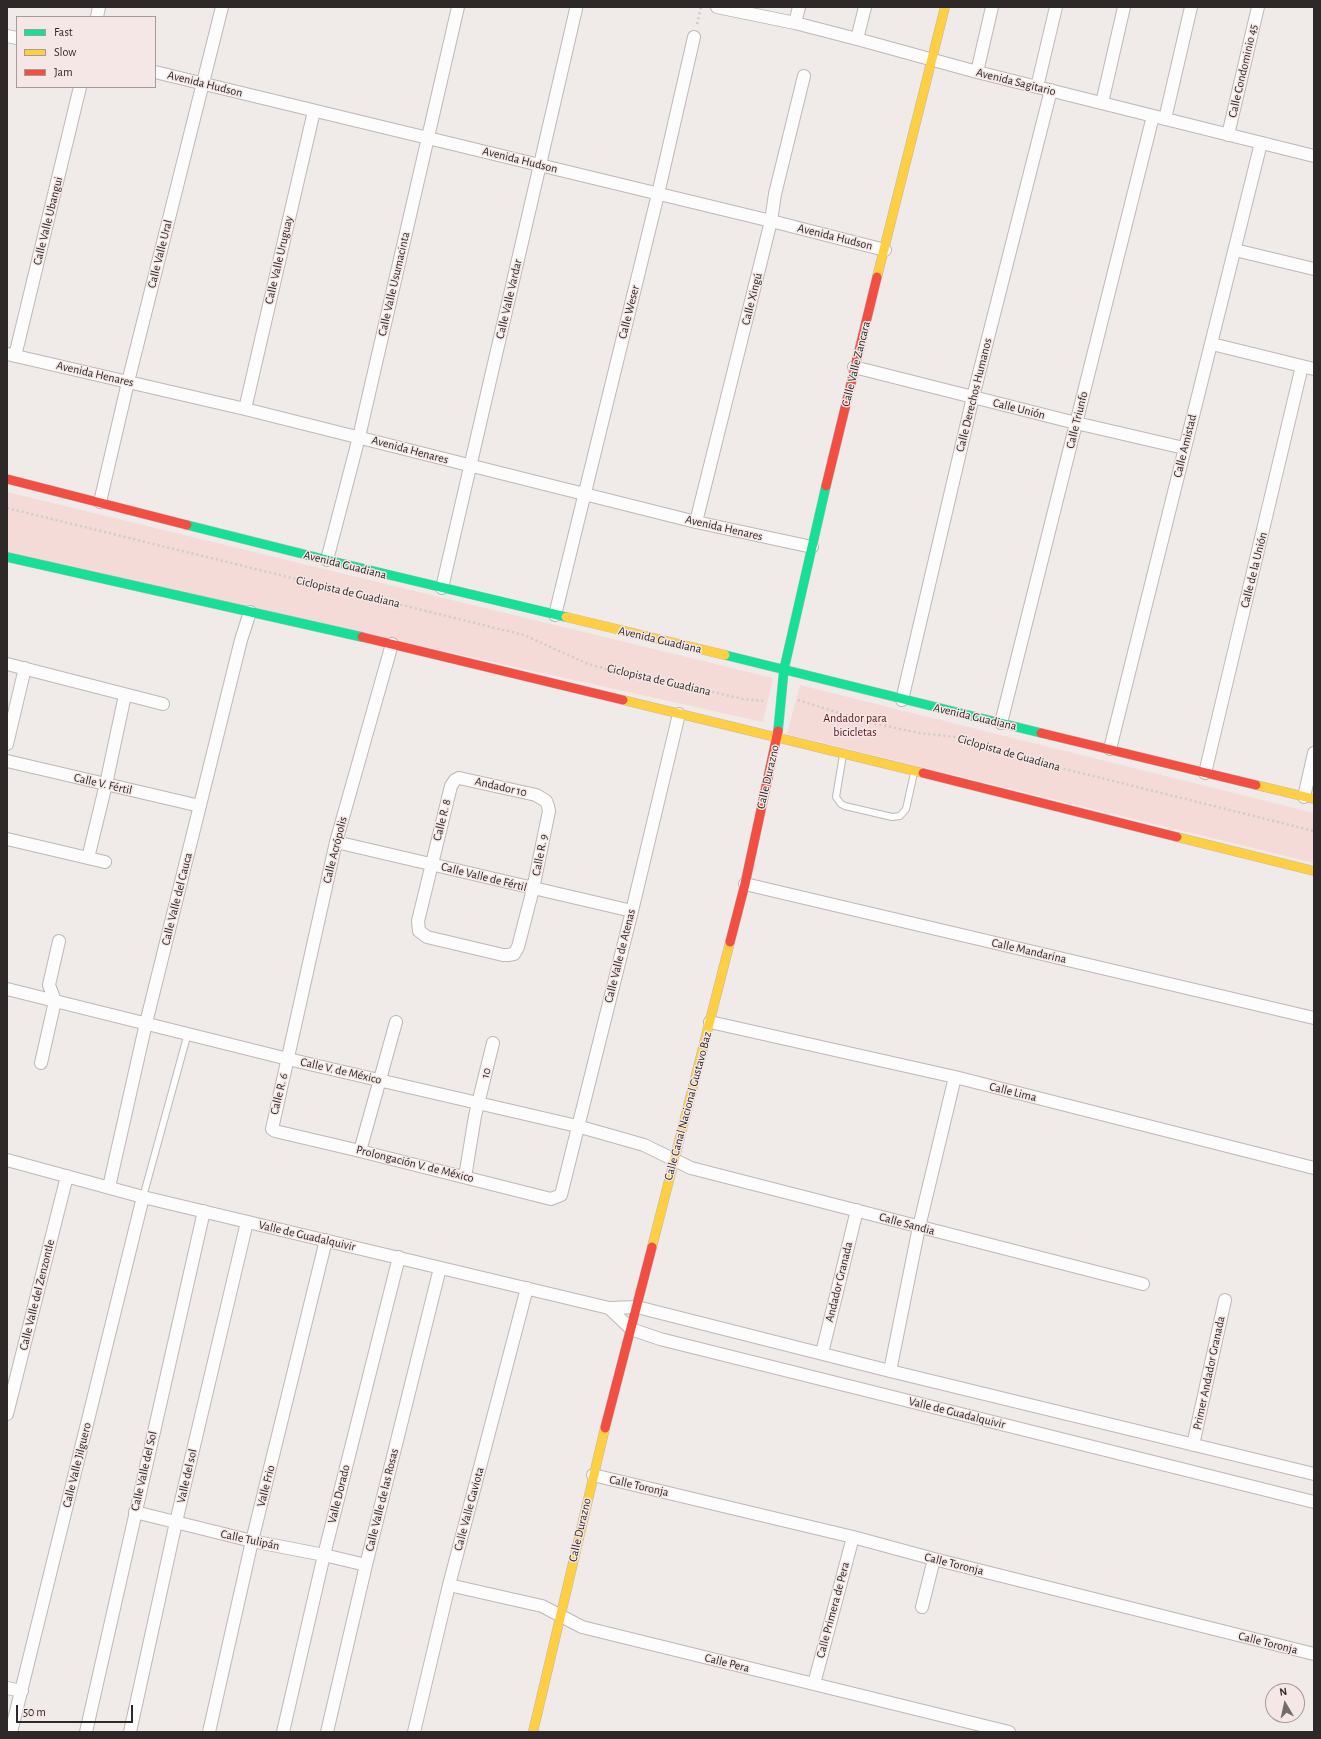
<!DOCTYPE html>
<html>
<head>
<meta charset="utf-8">
<style>
  body { margin:0 }
  #map { position:relative; width:1321px; height:1739px; overflow:hidden; background:#f0eae8; font-family:"Alegreya Sans",sans-serif }
  canvas { display:block }
  .frame { position:absolute; inset:0; border:8px solid #2e2928; pointer-events:none }
  .legend { position:absolute; left:16px; top:16px; width:140px; height:72px; box-sizing:border-box; background:#f4e7e5; border:1px solid #a59b99; margin:0; padding:5px 7px; list-style:none; font-size:12px; color:#2e2928 }
  .legend li { display:flex; align-items:center; gap:8px; height:20px }
  .legend b { width:20px; border:1px solid #a59b99 }
  .north { position:absolute; left:1265px; top:1683px; width:40px; height:40px; box-sizing:border-box; background:#f4e7e5; border:1px solid #a59b99; border-radius:50%; rotate:351deg; font-size:11px; font-weight:700; line-height:16px; text-align:center; color:#2e2928 }
  .north::after { content:''; display:block; margin:auto; width:14px; height:18px; background:#726d6b; clip-path:polygon(50% 0,100% 100%,50% 72%,0 100%) }
  .scale { position:absolute; left:16px; top:1705px; width:117px; height:18px; box-sizing:border-box; border:2px solid #2e2928; border-top:0; padding-left:5px; font-size:12px; line-height:14px; white-space:nowrap; color:#2e2928; -webkit-text-stroke:3px #f4e7e5; paint-order:stroke }
</style>
</head>
<body>
<div id="map">
<canvas width="1321" height="1739"></canvas>
<div class="frame"></div>
<ul class="legend">
<li><b style="height:5px;background:#16e098"></b>Fast</li>
<li><b style="height:5px;background:#ffcf43"></b>Slow</li>
<li><b style="height:5px;background:#f24e42"></b>Jam</li>
</ul>
<div class="north">N</div>
<div class="scale">50 m</div>
</div>
<script>
const ctx = document.querySelector('canvas').getContext('2d');
ctx.lineJoin = 'round';
function paint(path, color) { ctx.fillStyle = color; ctx.fill(path, 'evenodd'); }
const poly = rows => new Path2D(rows.map(r => 'M' + r).join(''));
function trace(path, color, width, dash) { ctx.strokeStyle = color; ctx.lineWidth = width; ctx.lineCap = dash ? 'butt' : 'round'; ctx.setLineDash(dash || []); ctx.stroke(path); }
function label(font, color, halo, rows, align = 'center') {
  ctx.font = font + ' "Alegreya Sans",sans-serif'; ctx.lineWidth = 3; ctx.setLineDash([]); ctx.textBaseline = 'middle'; ctx.strokeStyle = halo; ctx.fillStyle = color; for (const [text, x, y, turn = 0] of rows) {
    ctx.save(); ctx.translate(x, y); ctx.rotate((+turn || 0) * Math.PI / 180); ctx.textAlign = isNaN(turn) ? turn : align; if (halo) ctx.strokeText(text, 0, 0); ctx.fillText(text, 0, 0); ctx.restore();
  }
}
paint(poly([
  [7,492,773,678,763,722,7,554],
  [800,685,1314,813,1314,863,787,734]
]), '#f4dbd8');
const lane = poly([
  [843,755,836,797,841,804,845,806,892,817,900,816,906,809,914,773],
  [143,1197,188,1033]
]);
const street = poly([
  [717,7,795,23,857,39,977,72,1314,156],
  [97,17,99,7],
  [795,23,799,7],
  [7,36,17,38],
  [857,39,865,7],
  [155,72,771,221,885,250],
  [977,72,992,7],
  [1037,87,1056,7],
  [1102,103,1124,7],
  [1165,119,1191,7],
  [1228,135,1258,7],
  [1235,250,1314,269],
  [1212,344,1314,369],
  [7,354,245,409,696,522,812,547],
  [15,356,80,87],
  [854,367,1076,423,1184,448],
  [245,409,314,111],
  [100,502,128,382,222,7],
  [696,522,771,221,775,194,804,76],
  [327,560,359,437,458,7],
  [442,588,576,9],
  [555,615,658,194,694,37],
  [392,644,336,842,272,1129,275,1131,360,1151,551,1199,561,1195,632,911,679,714],
  [7,664,163,704],
  [902,700,973,397,1051,90],
  [1001,723,1153,116],
  [7,744,25,668],
  [1110,749,1261,143],
  [7,761,200,806],
  [1205,773,1302,366],
  [459,778,536,795,546,801,548,806,549,811,533,889,518,947,514,954,508,955,503,955,427,937,419,931,418,921,451,786,455,780,459,778],
  [1304,797,1314,753],
  [7,839,105,862],
  [336,842,632,911],
  [88,858,106,784,125,695],
  [745,884,1314,1018],
  [7,989,288,1059,577,1126,644,1145,691,1168,1143,1284],
  [710,1022,955,1077,1314,1168],
  [41,1063,55,1001,49,985,59,941],
  [360,1151,396,1022],
  [7,1160,143,1197,609,1308,637,1307,890,1371,1314,1474],
  [465,1177,475,1116,493,1043],
  [109,1187,146,1023,241,640,250,612],
  [609,1308,631,1329,660,1339,1314,1502],
  [822,1353,857,1210],
  [890,1371,919,1227,955,1077],
  [7,1414,67,1176],
  [1193,1445,1225,1300],
  [593,1475,853,1537,934,1559,1314,1654],
  [135,1512,252,1541,324,1555,366,1565],
  [449,1585,542,1606,582,1627,1009,1732],
  [922,1607,934,1559],
  [814,1684,853,1537],
  [7,1688,22,1691],
  [11,1732,143,1197],
  [86,1732,204,1211],
  [130,1732,176,1522,247,1222],
  [209,1732,252,1541,326,1240],
  [283,1732,324,1555,399,1257],
  [327,1732,366,1565,440,1268],
  [414,1732,449,1585,527,1288]
]);
const fast = poly([
  [187,525,327,560,566,617],
  [7,557,362,637],
  [725,655,1041,733],
  [778,731,784,669,826,486]
]);
const slow = poly([
  [877,277,945,7],
  [566,617,725,655],
  [623,700,923,773],
  [1256,785,1314,799],
  [1177,837,1314,871],
  [652,1247,730,942],
  [533,1732,605,1428]
]);
const jam = poly([
  [7,479,187,525],
  [826,486,877,277],
  [362,637,623,700],
  [1041,733,1256,785],
  [923,773,1177,837],
  [730,942,745,884,778,731],
  [605,1428,652,1247]
]);
trace(lane, '#bdb8b7', 8);
trace(street, '#bdb8b7', 14);
trace(fast, '#bdb8b7', 10);
trace(slow, '#bdb8b7', 10);
trace(jam, '#bdb8b7', 10);
trace(poly([
  [697,24,701,7],
  [7,508,524,635,588,664,610,670,657,679,743,699,765,701],
  [798,700,868,722,919,733,956,737,989,746,1025,759,1314,831]
]), '#cecbcb', 2.5, [2, 3]);
trace(lane, '#fdfcfc', 6);
trace(street, '#fdfcfc', 12);
trace(fast, '#16e098', 9);
trace(slow, '#ffcf43', 9);
trace(jam, '#f24e42', 9);
label('12px', '#2e2928', '#f4e7e5', [
  ["Calle Condominio 45",1243,71,-77],
  ["Avenida Sagitario",1016,82,14],
  ["Avenida Hudson",205,84,14],
  ["Avenida Hudson",520,160,14],
  ["Calle Valle Ubangui",48,221,-76],
  ["Avenida Hudson",835,237,14],
  ["Calle Valle Ural",160,254,-76],
  ["Calle Valle Uruguay",279,260,-77],
  ["Calle Valle Usumacinta",394,284,-77],
  ["Calle Valle Vardar",509,299,-77],
  ["Calle Xingú",752,299,-76],
  ["Calle Weser",629,312,-76],
  ["Calle Valle Zancara",856,364,-76],
  ["Avenida Henares",95,374,13],
  ["Calle Derechos Humanos",974,395,-76],
  ["Calle Unión",1019,409,14],
  ["Calle Triunfo",1077,420,-76],
  ["Calle Amistad",1185,446,-76],
  ["Avenida Henares",410,450,15],
  ["Avenida Henares",724,528,13],
  ["Avenida Guadiana",345,565,14],
  ["Calle de la Unión",1254,570,-76],
  ["Ciclopista de Guadiana",348,592,13],
  ["Avenida Guadiana",660,640,13],
  ["Ciclopista de Guadiana",659,680,13],
  ["Avenida Guadiana",975,717,13],
  ["Ciclopista de Guadiana",1009,753,16],
  ["Calle Durazno",768,777,-77],
  ["Calle V. Fértil",103,784,13],
  ["Andador 10",501,787,13],
  ["Calle R. 8",442,820,-76],
  ["Calle Acrópolis",335,850,-76],
  ["Calle R. 9",540,855,-79],
  ["Calle Valle de Fértil",484,877,14],
  ["Calle Valle del Cauca",177,899,-76],
  ["Calle Mandarina",1029,951,13],
  ["Calle Valle de Atenas",620,956,-76],
  ["Calle V. de México",341,1071,13],
  ["10",486,1073,-76],
  ["Calle Lima",1013,1092,14],
  ["Calle R. 6",279,1094,-76],
  ["Calle Canal Nacional Gustavo Baz",688,1106,-75],
  ["Prolongación V. de México",415,1164,14],
  ["Calle Sandia",907,1224,15],
  ["Valle de Guadalquivir",307,1236,13],
  ["Andador Granada",839,1282,-76],
  ["Calle Valle del Zenzontle",37,1295,-76],
  ["Primer Andador Granada",1209,1373,-78],
  ["Valle de Guadalquivir",957,1413,14],
  ["Calle Valle Jilguero",77,1465,-76],
  ["Calle Valle del Sol",144,1471,-77],
  ["Valle del sol",187,1476,-77],
  ["Valle Frio",266,1486,-76],
  ["Calle Toronja",639,1486,13],
  ["Valle Dorado",339,1494,-76],
  ["Calle Valle de las Rosas",382,1500,-76],
  ["Calle Valle Gaviota",469,1509,-75],
  ["Calle Durazno",580,1530,-77],
  ["Calle Tulipán",250,1540,12],
  ["Calle Toronja",954,1564,14],
  ["Calle Primera de Pera",833,1610,-75],
  ["Calle Toronja",1268,1643,14],
  ["Calle Pera",727,1663,14]
]);
label('12px', '#541616', '#f4e7e5', [
  ["Andador para",855,718],
  ["bicicletas",855,732]
]);
</script>
</body>
</html>
